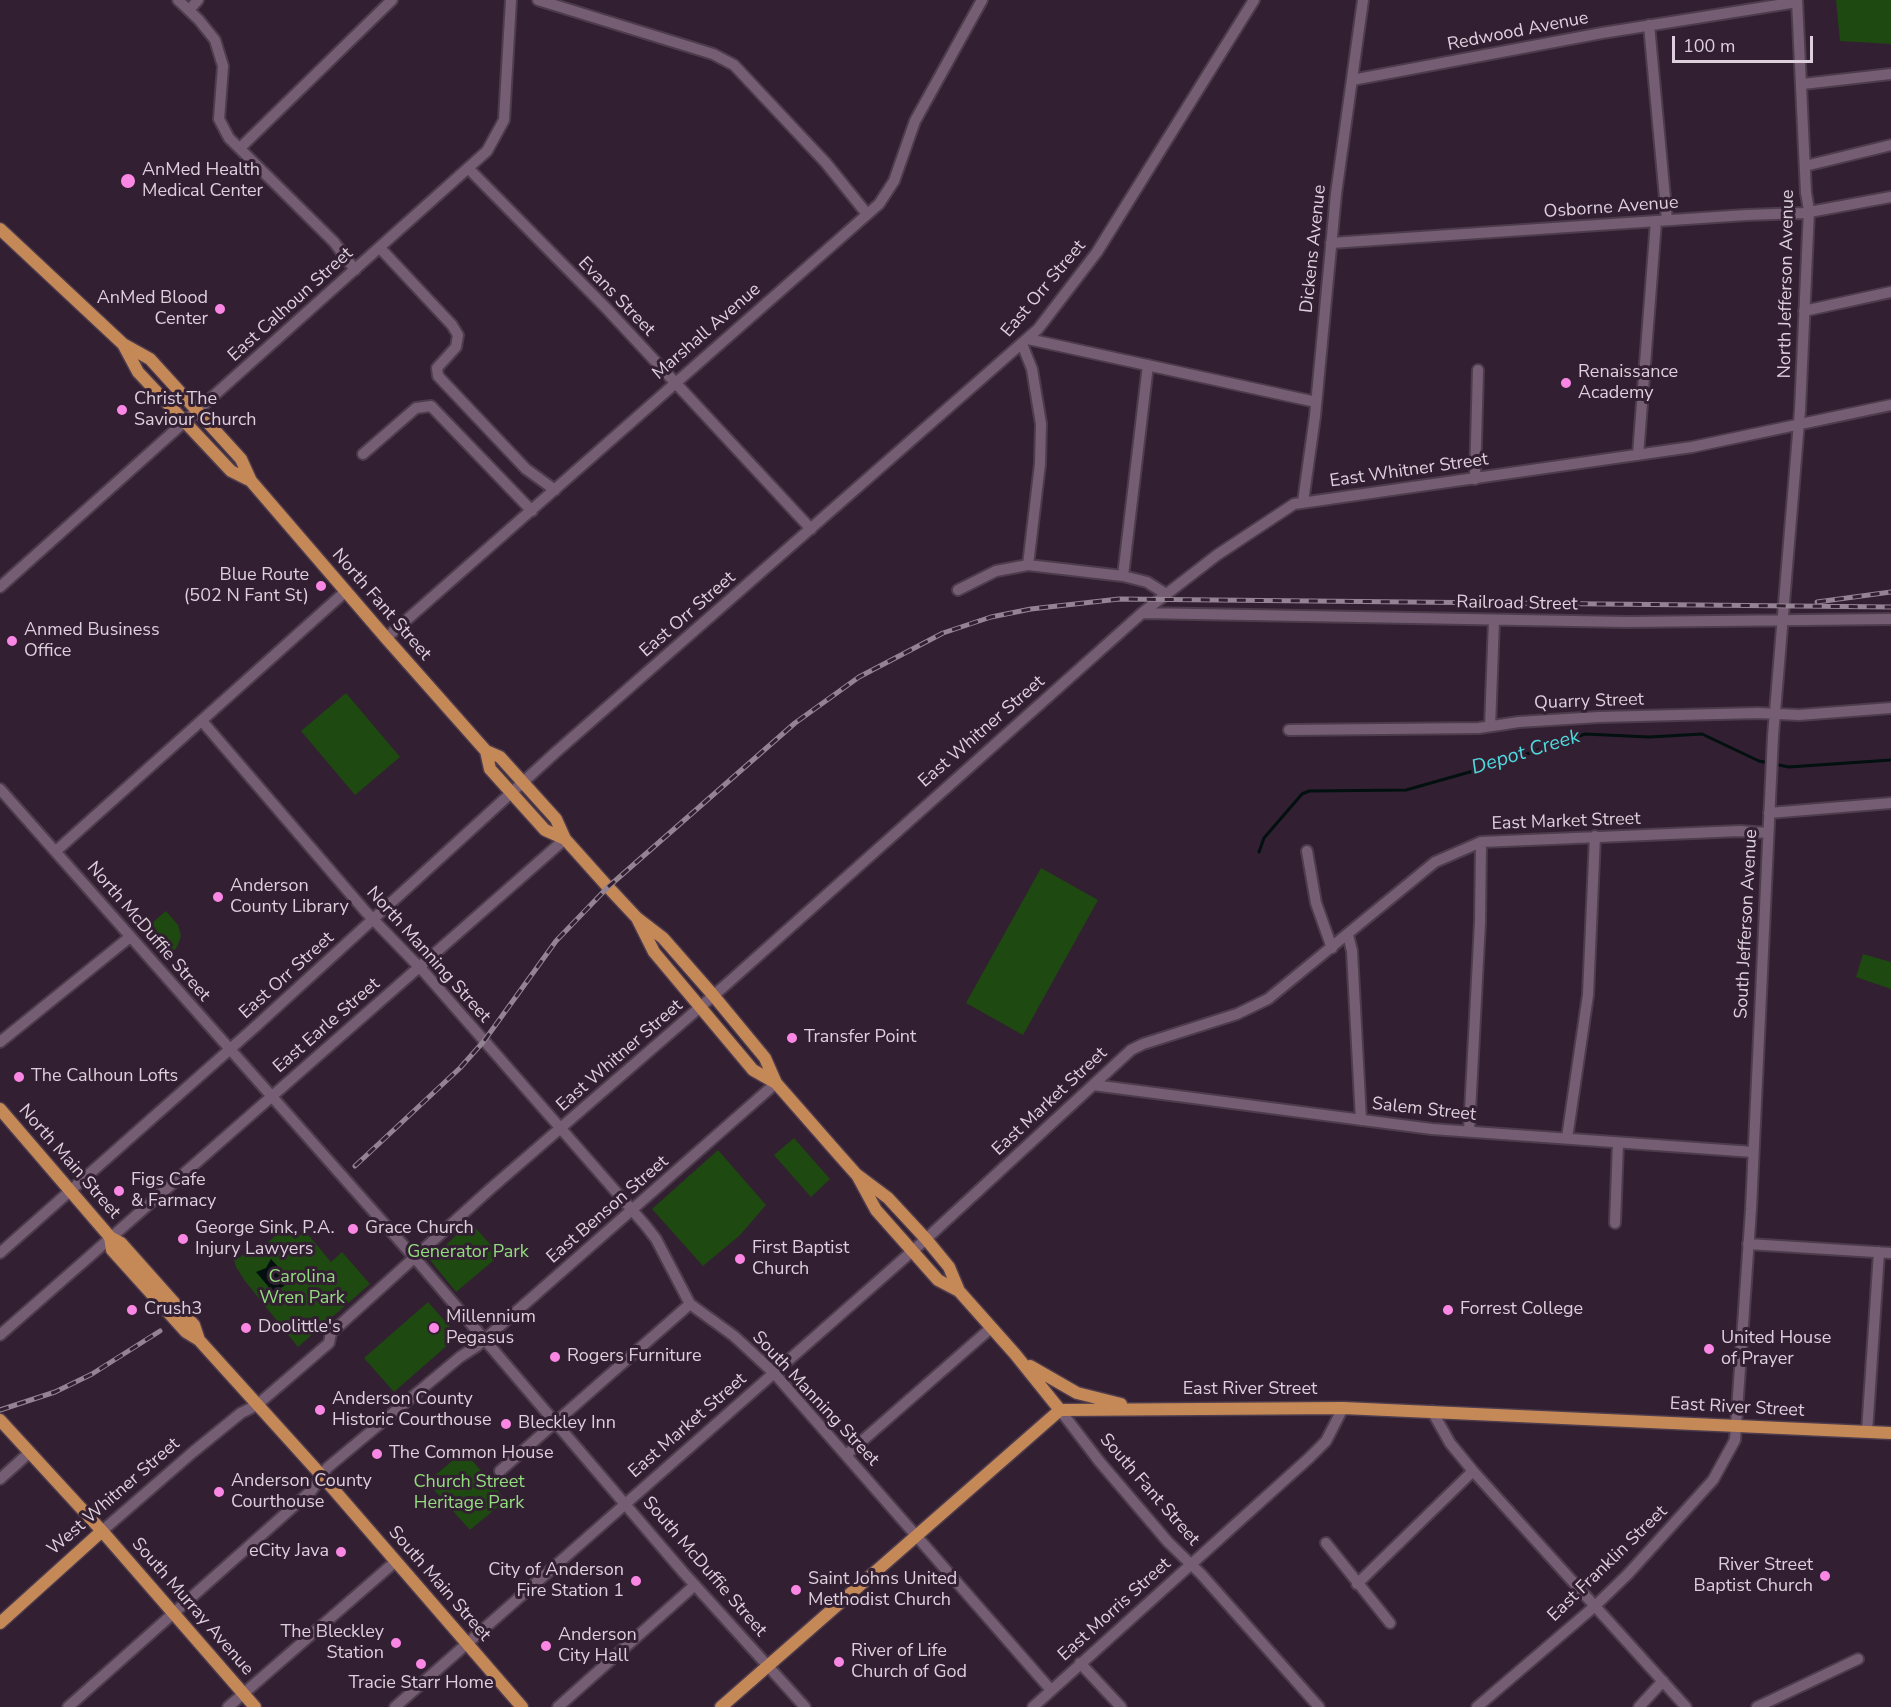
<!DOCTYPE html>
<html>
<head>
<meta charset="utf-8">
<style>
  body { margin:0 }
  #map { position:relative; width:1891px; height:1707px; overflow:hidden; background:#331f32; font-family:"Nunito Sans",sans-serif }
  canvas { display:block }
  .scale { position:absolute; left:1672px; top:36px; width:141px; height:27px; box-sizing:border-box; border:3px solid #ddd0dc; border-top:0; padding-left:8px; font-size:18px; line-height:21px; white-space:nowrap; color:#ddd0dc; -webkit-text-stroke:4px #331f32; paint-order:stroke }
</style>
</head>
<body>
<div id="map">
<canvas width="1891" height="1707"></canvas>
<div class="scale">100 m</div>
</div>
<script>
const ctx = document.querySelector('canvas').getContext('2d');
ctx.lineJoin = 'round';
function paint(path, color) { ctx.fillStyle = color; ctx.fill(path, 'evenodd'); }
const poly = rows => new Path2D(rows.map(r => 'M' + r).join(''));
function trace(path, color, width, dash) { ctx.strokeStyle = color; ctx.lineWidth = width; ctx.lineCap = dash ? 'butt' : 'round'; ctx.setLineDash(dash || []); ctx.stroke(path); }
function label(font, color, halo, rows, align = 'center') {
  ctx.font = font + ' "Nunito Sans",sans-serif'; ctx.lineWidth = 6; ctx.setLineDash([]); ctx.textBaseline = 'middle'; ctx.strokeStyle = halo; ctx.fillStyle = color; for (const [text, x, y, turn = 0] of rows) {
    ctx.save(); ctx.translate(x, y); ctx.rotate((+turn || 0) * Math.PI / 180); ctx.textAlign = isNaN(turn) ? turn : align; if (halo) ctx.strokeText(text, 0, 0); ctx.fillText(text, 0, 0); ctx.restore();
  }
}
paint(poly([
  [1836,0,1891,0,1891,44,1840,41],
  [346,693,400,757,355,795,301,731],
  [1041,868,1098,900,1023,1035,966,1003],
  [166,911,178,925,181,936,177,947,166,959,161,938,152,923],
  [1863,954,1891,962,1891,989,1856,977],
  [794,1138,830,1179,811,1197,774,1155],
  [718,1150,766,1205,740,1235,703,1266,652,1209],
  [470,1222,500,1255,456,1292,430,1260],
  [283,1228,295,1239,305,1231,331,1262,342,1252,370,1284,298,1347,245,1281,236,1267,232,1252,239,1258,245,1253,255,1255],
  [428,1302,458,1336,394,1392,364,1358],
  [464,1451,506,1500,470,1530,427,1482]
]), '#1e4910');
paint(poly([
  [271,1259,289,1279,284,1286,273,1292,256,1272,266,1268]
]), '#021010');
trace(poly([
  [1259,852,1264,838,1302,794,1309,791,1406,790,1498,764,1585,734,1649,737,1702,734,1759,761,1789,767,1891,760]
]), '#021010', 3);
const minor = poly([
  [178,0,199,20,215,40,223,66,219,119,229,138,334,242,355,270],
  [538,0,713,54,734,65,826,163,867,214],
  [189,10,198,0],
  [1649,25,1667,220],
  [1352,80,1602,33,1797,2],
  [1803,84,1891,74],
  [240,148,392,0],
  [1805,166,1891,145],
  [469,169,606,308,811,529],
  [1331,243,1746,215,1804,213,1891,197],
  [380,248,452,325,458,335,456,347,437,368,438,376,526,469,555,490],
  [1804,311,1891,292],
  [1028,339,1316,402],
  [1022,344,1032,369,1041,424,1040,464,1028,565],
  [363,454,416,408,431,406,532,511],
  [1638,455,1656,221],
  [1475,479,1478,370],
  [1303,502,1315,416,1336,194,1363,0],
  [1123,576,1148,365],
  [0,587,487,151,504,120,511,0],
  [958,590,996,571,1028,565,1123,576,1147,582,1166,594],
  [1142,613,1627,622,1891,619],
  [386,638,879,204,894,181,915,121,982,0],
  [202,721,366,912,425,973,646,1226,656,1239,690,1304,734,1336,774,1373,1051,1690],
  [1490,726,1494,620],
  [1289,730,1479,728,1519,722,1599,717,1758,713,1799,715,1891,708],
  [0,789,420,1264,683,1572,805,1707],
  [1769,813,1891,803],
  [56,851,346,591],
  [1307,851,1316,903,1332,948],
  [1348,935,1352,951,1361,1120],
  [0,1042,130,937],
  [1093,1085,1432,1129,1753,1152],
  [1469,1131,1480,922,1481,842],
  [1567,1138,1588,995,1595,836],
  [1615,1223,1618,1143],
  [1748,1244,1891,1253],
  [0,1253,255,1027,556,752,1038,329,1097,252,1254,0],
  [0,1335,565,839],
  [1060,1410,1099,1461,1168,1542,1201,1574,1319,1707],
  [1432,1411,1450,1443,1473,1471,1686,1707],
  [1867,1432,1879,1252],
  [846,1455,991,1328],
  [500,1471,690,1304],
  [0,1479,30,1452],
  [102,1531,193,1452,241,1413,257,1405,329,1343,331,1333,489,1190,729,982,1142,613,1217,555,1294,504,1692,447,1891,405],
  [1326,1543,1390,1623],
  [1357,1584,1473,1471],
  [1080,1663,1121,1707],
  [68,1707,312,1490,327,1468,460,1357,477,1346,776,1083],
  [228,1707,396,1561],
  [395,1707,926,1239,1131,1050,1143,1044,1237,1014,1268,999,1435,862,1481,842,1740,831,1768,833],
  [558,1707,695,1585],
  [1033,1707,1309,1458,1326,1441,1343,1408],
  [1477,1707,1595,1606,1628,1574,1713,1480,1735,1440,1751,1209,1773,736,1800,410,1809,210,1806,193,1797,0],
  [1639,1707,1663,1681],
  [1757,1707,1858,1659]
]);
const major = poly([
  [0,229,123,344,150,359,241,459,251,481,386,638,486,751,500,757,556,819,565,839,608,887,637,918,663,938,713,995,765,1058,776,1083,840,1156,856,1174,888,1198,926,1239,949,1267,959,1291,1015,1354,1060,1410],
  [123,344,138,372,231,471,251,481],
  [486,751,490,769,545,830,565,839],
  [637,918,654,952,753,1070,776,1083],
  [0,1109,110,1237,121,1243,194,1325,199,1340],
  [857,1175,876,1210,938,1280,959,1291],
  [110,1237,112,1250,186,1332,199,1340,322,1476,522,1707],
  [1030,1366,1077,1393,1121,1404],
  [0,1420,102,1531,255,1707],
  [0,1623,102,1531],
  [721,1707,1060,1410,1343,1408,1891,1433]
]);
trace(minor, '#4d3c4c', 14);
trace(major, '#4d3c4c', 15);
trace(minor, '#755d73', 10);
trace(major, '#c58857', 12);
const rail = poly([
  [1817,602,1891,592],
  [355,1166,460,1068,484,1041,556,941,608,887,795,723,859,677,943,633,991,617,1031,609,1119,599,1891,607],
  [0,1410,55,1392,92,1374,160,1331]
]);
trace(rail, '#948493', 5);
trace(rail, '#331f32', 3, [9]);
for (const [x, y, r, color] of [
  [128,181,8,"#fb87e5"],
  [220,309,6,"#fb87e5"],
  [1566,383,6,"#fb87e5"],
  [122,410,6,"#fb87e5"],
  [321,586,6,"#fb87e5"],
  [12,641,6,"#fb87e5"],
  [218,897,6,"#fb87e5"],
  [792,1038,6,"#fb87e5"],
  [19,1077,6,"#fb87e5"],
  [119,1191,6,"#fb87e5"],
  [353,1229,6,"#fb87e5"],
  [183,1239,6,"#fb87e5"],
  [740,1259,6,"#fb87e5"],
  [132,1310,6,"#fb87e5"],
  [1448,1310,6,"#fb87e5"],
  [246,1328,6,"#fb87e5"],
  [434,1328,6,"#fb87e5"],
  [1709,1349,6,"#fb87e5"],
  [555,1357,6,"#fb87e5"],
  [320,1410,6,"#fb87e5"],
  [506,1424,6,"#fb87e5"],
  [377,1454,6,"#fb87e5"],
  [219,1492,6,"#fb87e5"],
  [341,1552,6,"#fb87e5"],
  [1825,1576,6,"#fb87e5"],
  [636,1581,6,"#fb87e5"],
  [796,1590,6,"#fb87e5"],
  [396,1643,6,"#fb87e5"],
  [546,1646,6,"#fb87e5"],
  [839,1662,6,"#fb87e5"],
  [421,1664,6,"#fb87e5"]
]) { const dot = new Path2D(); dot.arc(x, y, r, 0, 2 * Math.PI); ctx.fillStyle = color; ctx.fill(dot); trace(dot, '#331f32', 2); }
label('18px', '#ddd0dc', '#331f32', [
  ["Redwood Avenue",1518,32,-11],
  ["Osborne Avenue",1611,208,-4],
  ["Dickens Avenue",1314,249,-84],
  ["North Jefferson Avenue",1787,284,-89],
  ["East Orr Street",1044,289,-50],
  ["Evans Street",616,297,46],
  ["East Calhoun Street",291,305,-42],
  ["Marshall Avenue",707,332,-41],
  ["East Whitner Street",1409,471,-8],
  ["Railroad Street",1517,604,1],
  ["North Fant Street",381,605,49],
  ["East Orr Street",688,615,-41],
  ["Quarry Street",1589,702,-2],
  ["East Whitner Street",982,732,-41],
  ["East Market Street",1566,822,-2],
  ["South Jefferson Avenue",1747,924,-87],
  ["North McDuffie Street",148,932,49],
  ["North Manning Street",428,955,48],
  ["East Orr Street",287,976,-42],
  ["East Earle Street",327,1026,-41],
  ["East Whitner Street",620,1056,-41],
  ["East Market Street",1050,1102,-43],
  ["Salem Street",1424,1110,6],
  ["North Main Street",69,1162,49],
  ["East Benson Street",608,1210,-41],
  ["East River Street",1250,1390],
  ["South Manning Street",815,1399,47],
  ["East River Street",1737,1408,3],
  ["East Market Street",688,1426,-41],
  ["South Fant Street",1149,1490,49],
  ["West Whitner Street",114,1497,-41],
  ["East Franklin Street",1608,1564,-44],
  ["South McDuffie Street",704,1567,49],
  ["South Main Street",439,1584,49],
  ["South Murray Avenue",192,1607,49],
  ["East Morris Street",1115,1610,-42]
]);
label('18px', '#ddd0dc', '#331f32', [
  ["AnMed Health",142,171],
  ["Medical Center",142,192],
  ["AnMed Blood",208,299,"right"],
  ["Center",208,320,"right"],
  ["Renaissance",1578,373],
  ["Academy",1578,394],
  ["Christ The",134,400],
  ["Saviour Church",134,421],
  ["Blue Route",309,576,"right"],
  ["(502 N Fant St)",309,597,"right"],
  ["Anmed Business",24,631],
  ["Office",24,652],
  ["Anderson",230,887],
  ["County Library",230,908],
  ["Transfer Point",804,1038],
  ["The Calhoun Lofts",31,1077],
  ["Figs Cafe",131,1181],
  ["& Farmacy",131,1202],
  ["George Sink, P.A.",195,1229],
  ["Injury Lawyers",195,1250],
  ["Grace Church",365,1229],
  ["First Baptist",752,1249],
  ["Church",752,1270],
  ["Crush3",144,1310],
  ["Forrest College",1460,1310],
  ["Millennium",446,1318],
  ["Pegasus",446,1339],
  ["Doolittle's",258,1328],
  ["United House",1721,1339],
  ["of Prayer",1721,1360],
  ["Rogers Furniture",567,1357],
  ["Anderson County",332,1400],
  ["Historic Courthouse",332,1421],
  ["Bleckley Inn",518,1424],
  ["The Common House",389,1454],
  ["Anderson County",231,1482],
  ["Courthouse",231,1503],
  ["eCity Java",329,1552,"right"],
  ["River Street",1813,1566,"right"],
  ["Baptist Church",1813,1587,"right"],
  ["City of Anderson",624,1571,"right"],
  ["Fire Station 1",624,1592,"right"],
  ["Saint Johns United",808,1580],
  ["Methodist Church",808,1601],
  ["The Bleckley",384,1633,"right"],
  ["Station",384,1654,"right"],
  ["Anderson",558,1636],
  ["City Hall",558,1657],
  ["River of Life",851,1652],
  ["Church of God",851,1673],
  ["Tracie Starr Home",421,1684,"center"]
], 'left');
label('18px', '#92dd7e', '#331f32', [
  ["Generator Park",468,1253],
  ["Carolina",302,1278],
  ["Wren Park",302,1299],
  ["Church Street",469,1483],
  ["Heritage Park",469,1504]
]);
label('italic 20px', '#4edade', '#331f32', [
  ["Depot Creek",1526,753,-17]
]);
</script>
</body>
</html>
